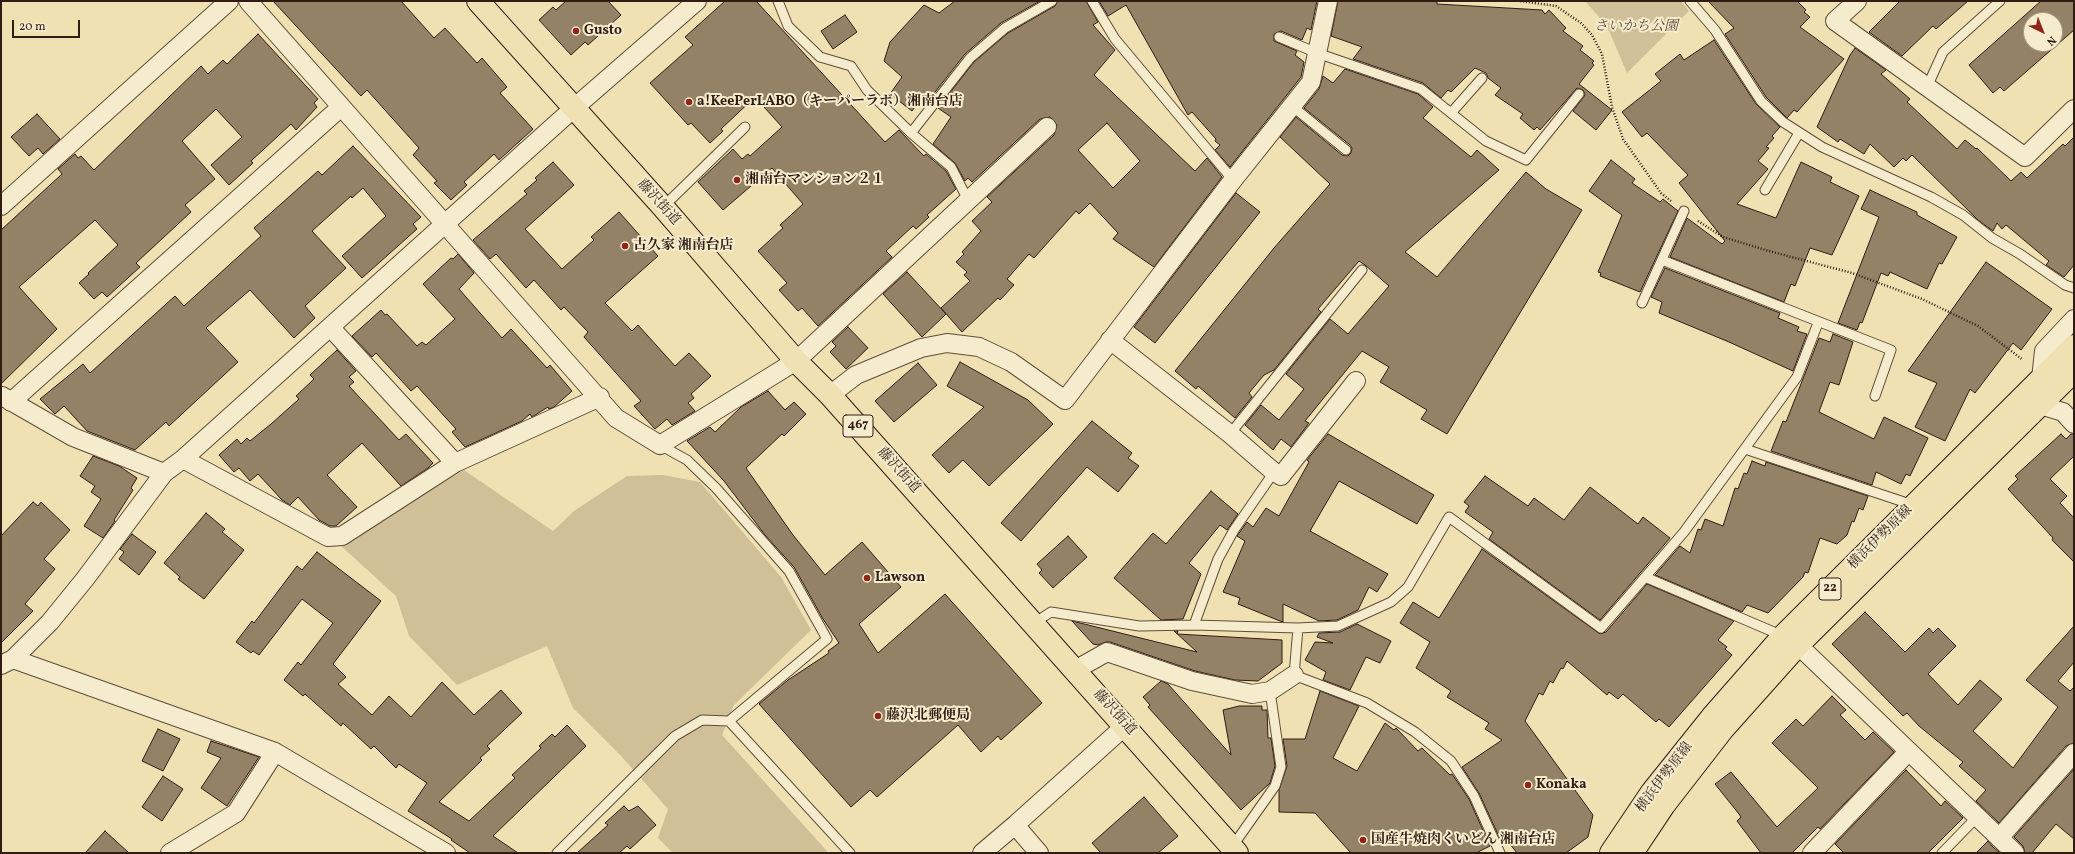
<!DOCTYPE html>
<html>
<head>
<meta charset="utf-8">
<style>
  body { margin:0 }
  #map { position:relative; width:2075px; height:854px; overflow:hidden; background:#efe1b2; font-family:Vollkorn,serif }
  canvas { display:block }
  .frame { position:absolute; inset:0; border:2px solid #311c14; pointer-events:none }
  .north { position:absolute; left:2023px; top:12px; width:40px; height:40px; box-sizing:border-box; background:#f5eccd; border:1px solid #a79983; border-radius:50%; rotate:137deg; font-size:11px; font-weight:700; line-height:16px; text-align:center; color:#311c14 }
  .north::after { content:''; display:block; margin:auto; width:14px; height:18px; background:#8f2418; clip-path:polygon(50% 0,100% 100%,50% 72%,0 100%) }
  .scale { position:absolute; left:12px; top:20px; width:68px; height:18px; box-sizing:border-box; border:2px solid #311c14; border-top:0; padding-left:5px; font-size:12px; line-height:14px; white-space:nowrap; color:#311c14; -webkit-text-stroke:3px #f5eccd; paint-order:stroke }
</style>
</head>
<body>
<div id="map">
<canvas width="2075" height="854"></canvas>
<div class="frame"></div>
<div class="north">N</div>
<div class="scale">20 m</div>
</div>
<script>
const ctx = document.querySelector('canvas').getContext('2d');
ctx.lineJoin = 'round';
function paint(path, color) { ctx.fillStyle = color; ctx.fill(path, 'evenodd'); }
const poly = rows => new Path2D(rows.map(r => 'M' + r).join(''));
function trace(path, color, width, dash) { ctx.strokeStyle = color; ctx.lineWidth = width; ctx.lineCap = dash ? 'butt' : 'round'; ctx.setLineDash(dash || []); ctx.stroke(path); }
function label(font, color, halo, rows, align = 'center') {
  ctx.font = font + ' Vollkorn,"Noto Serif JP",serif'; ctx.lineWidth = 4; ctx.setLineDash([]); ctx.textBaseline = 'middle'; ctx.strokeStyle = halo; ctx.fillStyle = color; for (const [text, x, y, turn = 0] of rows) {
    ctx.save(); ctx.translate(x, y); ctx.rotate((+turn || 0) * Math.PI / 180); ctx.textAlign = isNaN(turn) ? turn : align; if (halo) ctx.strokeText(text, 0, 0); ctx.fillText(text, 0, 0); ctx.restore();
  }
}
paint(poly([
  [1585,1,1681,1,1689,11,1627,73,1607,26],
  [464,470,553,531,574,511,627,476,663,475,700,482,781,577,811,630,734,705,722,735,827,851,825,853,673,853,658,838,668,809,622,757,573,708,547,646,457,685,409,636,396,596,340,545]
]), '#cfc097');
const building = poly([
  [273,1,401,1,434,38,445,28,477,63,482,58,507,87,500,93,533,129,499,160,494,154,464,182,467,185,451,200,434,183,437,181,413,155,419,148,367,90,361,96,273,1],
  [566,1,608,1,621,15,588,45,585,42,571,55,539,20,553,7,556,10,566,1],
  [725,1,756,1,885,142,899,130,924,156,926,154,946,171,956,189,927,215,929,217,916,229,913,226,886,251,892,257,818,326,802,308,798,311,779,290,787,283,758,251,783,228,780,225,803,204,772,168,723,210,698,182,733,149,742,159,748,154,750,156,782,127,755,97,721,129,723,131,710,143,691,123,688,125,650,83,693,45,685,37,725,1],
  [955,1,1040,1,1001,23,965,54,928,101,922,97,912,111,890,94,902,77,884,61,890,42,924,5,939,13,955,1],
  [1058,1,1086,1,1098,22,1093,25,1115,50,1094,75,1195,171,1207,158,1222,177,1154,267,1113,239,1118,233,1090,203,1079,214,1076,211,1034,258,1029,254,1007,279,1014,285,1000,300,998,298,962,332,941,308,970,281,964,275,967,272,956,262,964,254,962,252,981,231,972,221,992,202,987,197,1054,135,1057,125,1050,117,1040,119,972,182,968,178,965,181,955,163,933,144,951,117,938,108,974,62,1008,33,1055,6,1058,1],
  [1107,123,1140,161,1113,188,1078,150,1107,123],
  [1099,1,1317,1,1311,30,1307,28,1302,40,1281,31,1274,34,1274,41,1297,51,1295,55,1304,62,1301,77,1230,167,1215,150,1220,145,1215,141,1216,139,1192,112,1188,115,1126,5,1108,16,1099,1],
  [1338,1,1437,1,1437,4,1542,10,1545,14,1549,10,1566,28,1563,31,1583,46,1580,50,1594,61,1592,63,1594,65,1579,84,1612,110,1596,130,1573,111,1585,95,1583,90,1577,88,1540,130,1537,127,1534,130,1520,118,1523,114,1495,95,1501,88,1488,78,1486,73,1475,68,1451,92,1448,90,1441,98,1423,83,1353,59,1362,47,1331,36,1338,1],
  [1708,1,1797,1,1806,10,1804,12,1810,17,1800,27,1844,59,1797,112,1794,110,1787,118,1766,97,1725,34,1734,28,1708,1],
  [1900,1,1968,1,1936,29,1933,26,1902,56,1869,32,1900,1],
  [2041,1,2074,1,2074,30,2004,91,2000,87,1993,93,1969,65,2041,1],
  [2031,20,2055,20,2055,44,2031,44,2031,20],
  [845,15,857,32,833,49,821,31,845,15],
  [258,34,318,99,314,103,317,107,296,130,291,124,251,161,253,163,229,185,211,165,242,137,216,109,182,141,215,179,185,205,191,212,136,263,140,267,107,297,102,292,94,299,79,283,89,274,88,273,118,245,95,220,19,287,57,329,1,384,1,230,62,174,58,169,75,154,78,158,81,156,94,170,201,66,208,74,223,60,227,64,258,34],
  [1714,40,1756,104,1780,127,1772,136,1774,138,1766,147,1769,148,1758,161,1768,169,1737,204,1776,218,1801,162,1832,177,1830,182,1859,196,1832,255,1810,248,1795,286,1791,284,1784,302,1670,257,1687,218,1722,244,1725,241,1679,183,1688,175,1647,133,1642,137,1622,112,1661,81,1655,74,1680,54,1684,60,1714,40],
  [1855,48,1886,70,1881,74,1910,99,1907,102,1957,149,1965,140,1976,149,1977,148,2011,181,2021,172,2027,178,2063,144,2065,146,2074,137,2074,265,2064,277,2046,265,2049,261,2006,225,2002,229,1997,223,1993,231,1978,220,1912,155,1906,161,1903,158,1894,167,1870,144,1864,154,1840,139,1838,142,1817,127,1850,55,1855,48],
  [1345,69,1418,94,1433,107,1423,118,1471,157,1477,150,1499,170,1405,252,1437,277,1526,172,1546,189,1582,210,1447,434,1421,419,1427,410,1380,382,1389,367,1362,351,1305,421,1309,423,1291,447,1281,439,1273,450,1245,425,1261,405,1279,420,1304,389,1286,374,1330,319,1348,334,1389,286,1365,265,1359,261,1318,309,1321,312,1274,370,1264,375,1249,393,1252,397,1235,418,1198,386,1196,389,1175,371,1274,248,1330,184,1280,137,1296,117,1342,155,1348,156,1351,153,1352,148,1350,145,1304,108,1319,89,1323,76,1333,83,1345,69],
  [37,114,60,139,43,154,38,148,29,156,11,137,37,114],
  [353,146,421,217,413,224,417,229,362,278,342,256,386,216,363,188,352,198,351,196,312,231,346,268,305,306,315,318,294,338,250,290,206,328,238,362,169,426,166,422,135,450,87,431,64,406,55,414,40,399,83,364,90,373,175,296,184,306,261,236,254,228,318,171,322,175,353,146],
  [1611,160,1635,179,1632,183,1660,202,1663,199,1678,211,1640,292,1600,276,1601,273,1598,272,1622,215,1589,191,1611,160],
  [553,162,574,185,525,229,562,269,594,240,591,237,619,212,658,256,605,303,632,331,638,325,675,366,689,353,711,376,691,394,694,398,688,403,695,411,672,425,667,419,655,429,634,406,641,401,584,337,588,332,564,307,561,310,534,280,526,288,496,254,490,259,473,240,527,194,524,191,537,180,535,178,553,162],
  [1870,190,1917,212,1917,215,1957,237,1942,264,1939,263,1927,289,1890,272,1888,276,1881,273,1862,323,1860,322,1857,330,1838,323,1879,217,1861,209,1870,190],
  [1236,193,1260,212,1155,343,1134,327,1236,193],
  [458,254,474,273,459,289,502,338,511,329,547,368,550,365,572,391,554,407,549,409,548,407,532,417,530,414,522,421,465,447,452,432,456,429,417,386,411,391,376,353,372,357,352,336,381,310,385,315,387,314,417,346,422,342,426,345,455,319,423,284,451,258,453,259,458,254],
  [1986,262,2052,309,2021,350,2013,343,1975,393,1970,389,1945,441,1915,427,1937,383,1908,371,1986,262],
  [1665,268,1780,313,1778,318,1799,327,1797,331,1807,334,1793,371,1729,342,1659,313,1662,302,1651,297,1665,268],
  [907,272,946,314,922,337,883,294,907,272],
  [848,327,868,348,846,369,830,352,836,346,832,342,848,327],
  [1833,334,1853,342,1839,385,1830,382,1819,412,1874,439,1884,417,1928,438,1910,476,1906,474,1901,484,1876,472,1872,485,1771,451,1783,421,1786,422,1819,338,1830,342,1833,334],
  [337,350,356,371,349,377,354,382,349,386,399,440,406,434,433,463,428,468,401,486,362,443,327,475,357,507,336,526,330,526,319,520,298,497,290,505,282,500,258,474,250,481,239,468,234,472,219,455,237,439,241,444,247,438,250,441,271,424,299,399,296,396,314,379,310,375,337,350],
  [960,362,1028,400,1053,424,989,486,963,460,949,473,932,455,984,407,947,386,960,362],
  [918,363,937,385,894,422,875,401,918,363],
  [768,391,785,410,794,402,806,414,784,436,782,434,746,468,793,535,825,575,862,542,901,587,859,624,878,653,945,594,1042,703,1001,740,998,736,981,752,958,725,877,797,870,790,851,807,759,704,788,680,829,653,828,651,839,643,823,619,794,567,765,535,724,481,687,441,710,427,715,432,741,407,768,391],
  [1092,421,1132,453,1128,458,1139,466,1118,492,1087,467,1021,541,1001,523,1092,421],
  [1328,434,1434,495,1417,524,1339,481,1310,531,1388,574,1377,592,1369,587,1358,610,1337,620,1319,621,1283,604,1283,622,1280,621,1238,604,1240,598,1223,592,1245,541,1237,536,1247,522,1253,527,1266,508,1279,516,1309,462,1307,460,1328,434],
  [2061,434,2066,439,2071,434,2074,434,2074,456,2050,479,2067,496,2060,503,2074,518,2074,562,2052,540,2053,538,2008,489,2018,479,2015,476,2061,434],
  [93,456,119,466,137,478,131,488,133,490,114,520,115,521,103,538,84,526,101,499,91,492,95,486,80,476,93,456],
  [1752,461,1765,466,1766,462,1868,496,1863,510,1859,508,1854,522,1852,521,1847,535,1837,544,1820,538,1808,573,1805,572,1803,577,1768,613,1747,605,1742,612,1655,575,1680,546,1690,553,1698,529,1701,530,1705,519,1723,526,1735,488,1738,489,1744,473,1747,474,1752,461],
  [1485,476,1528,506,1534,498,1564,520,1590,487,1638,524,1643,517,1670,538,1600,620,1489,539,1493,532,1465,512,1469,506,1464,502,1485,476],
  [1211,491,1238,514,1227,530,1220,525,1189,563,1201,574,1183,619,1161,620,1114,578,1153,533,1166,544,1211,491],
  [33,502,38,506,41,502,70,530,44,559,55,569,25,604,33,611,1,643,1,536,33,502],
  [206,513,225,529,222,532,244,550,204,599,178,579,180,577,164,563,206,513],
  [132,534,156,552,139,575,119,559,124,552,120,549,132,534],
  [1068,536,1087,557,1053,588,1039,573,1042,570,1037,564,1068,536],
  [1482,549,1600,634,1606,632,1647,584,1734,621,1718,640,1727,647,1725,649,1732,655,1669,727,1659,719,1656,722,1623,694,1618,699,1609,692,1607,695,1567,661,1563,669,1561,668,1553,683,1550,681,1543,695,1539,693,1525,721,1593,815,1588,837,1566,853,1517,853,1506,839,1501,841,1479,793,1462,767,1502,740,1485,729,1489,723,1447,697,1451,691,1416,668,1430,642,1400,623,1413,602,1439,618,1482,549],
  [317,552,381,601,333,664,346,677,338,684,372,715,389,696,411,717,442,682,474,715,501,690,522,713,487,746,490,749,480,758,482,760,439,802,469,821,515,778,512,775,541,748,539,746,552,734,555,737,567,725,586,746,493,836,518,853,470,853,451,840,452,839,408,811,427,783,399,764,396,768,374,746,371,749,343,723,341,726,305,694,303,696,284,680,298,662,301,665,333,623,302,599,259,655,253,651,251,653,236,642,252,621,254,623,297,566,302,570,317,552],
  [1865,612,1905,652,1929,628,1933,633,1938,628,1956,646,1928,674,1958,705,1980,680,2002,699,1973,731,2013,768,2058,707,2026,680,2074,626,2074,662,2058,681,2070,691,2074,687,2074,743,2066,746,1999,823,1976,801,1986,790,1959,766,1963,762,1919,726,1907,713,1903,716,1832,644,1865,612],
  [1072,621,1197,652,1174,631,1178,631,1177,634,1282,640,1282,663,1258,681,1235,680,1195,671,1110,642,1106,642,1098,645,1093,644,1072,621],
  [1357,624,1391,641,1380,663,1366,657,1350,690,1323,680,1326,672,1305,660,1315,642,1333,643,1317,637,1319,633,1340,632,1357,624],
  [1161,681,1168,684,1231,755,1223,710,1239,706,1262,706,1262,710,1267,710,1268,738,1271,738,1275,766,1270,783,1241,810,1148,707,1150,705,1143,697,1161,681],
  [1320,691,1359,706,1333,758,1357,771,1385,723,1394,730,1396,728,1418,751,1422,748,1450,775,1452,774,1469,799,1490,846,1476,853,1351,853,1315,813,1279,812,1279,790,1287,766,1283,739,1305,739,1320,691],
  [1832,696,1846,710,1840,715,1865,740,1873,732,1894,752,1820,829,1818,827,1792,853,1761,853,1737,821,1741,817,1739,814,1715,784,1731,772,1777,827,1818,788,1772,743,1796,719,1803,726,1832,696],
  [158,729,180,739,163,771,142,761,158,729],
  [211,741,259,757,227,806,201,788,221,758,207,752,211,741],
  [2074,769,2074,839,2056,824,2032,853,2025,853,2023,846,2014,837,2074,769],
  [1906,770,1941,806,1945,801,1963,818,1928,853,1844,853,1835,844,1906,770],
  [163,776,183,789,162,821,142,807,163,776],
  [1144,797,1178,836,1158,853,1101,853,1092,843,1144,797],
  [624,806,629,811,638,806,656,825,630,849,627,846,619,853,577,853,608,825,605,823,624,806],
  [105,831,129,853,85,853,105,831],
  [1988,841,1992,846,2000,853,1976,853,1988,841]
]);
paint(building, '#948266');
trace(building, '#311c14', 1);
const service = poly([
  [778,1,788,26,820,57,851,66,867,90,911,133,951,167,968,200],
  [1092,1,1115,39,1233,180],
  [1690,1,1715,30,1761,101,1783,122,1822,147,1931,197,1963,215,1992,238,2020,254,2065,285,2074,288],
  [1279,37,1317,53,1421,89,1486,141,1526,160,1579,94],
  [1927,87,1943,52,2000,1],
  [1292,106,1346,150],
  [1451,113,1482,78],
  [911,133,970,58,1005,28,1052,1],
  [1765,190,1799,133],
  [663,207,745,127],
  [1662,260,1891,350,1875,396],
  [1642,303,1684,211],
  [1230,434,1362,270],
  [660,445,687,460,716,488,789,571,827,639,729,721],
  [1745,449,1913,505],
  [1645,577,1783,636],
  [1034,623,1051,612,1139,626,1194,625,1298,628,1338,626,1391,602,1408,587,1449,517,1601,628,1684,532,1797,377,1818,323],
  [1194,625,1218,559,1234,530,1274,472],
  [1298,628,1294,675,1367,703,1415,732,1451,761,1474,796,1500,853],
  [1232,847,1275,786,1281,767,1270,691],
  [557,853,675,736,702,720,729,721,850,853],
  [1942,853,1976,818]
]);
const minor = poly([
  [248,1,616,418,660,445,796,361,1047,127],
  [1857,1,1835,21,2025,157,2074,109],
  [1,206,229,1],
  [330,327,455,463],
  [1110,340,1230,434,1274,472,1281,476,1356,381],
  [2041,379,2044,351,2074,319],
  [830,395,856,375,921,348,947,343,979,347,1011,362,1065,400,1233,180,1311,82,1328,1],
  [2,396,73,437,164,473],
  [11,402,341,107],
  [2040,405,2063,412,2074,424],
  [183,459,328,537,342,536,455,463,600,397],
  [1798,645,2015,853],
  [13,659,275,752,446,853],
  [1,665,13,659,50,622,85,579,164,473,183,459,574,108,697,1],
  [1075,670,1107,652,1192,681,1252,694,1270,691,1294,675],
  [1015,825,1125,726],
  [1999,838,2074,753],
  [170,853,236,813,275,752],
  [982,853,1015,825,1039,853],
  [1812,853,1908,752]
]);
const primary = poly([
  [1611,853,1652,792,1712,717,1783,636,2074,346],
  [1632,853,1664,805,1723,729,1798,645,2074,371]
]);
const trunk = poly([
  [478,1,663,207,796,361,830,395,1237,853]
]);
trace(service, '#604d3c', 11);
trace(minor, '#604d3c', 20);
trace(primary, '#311c14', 24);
trace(trunk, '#311c14', 24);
trace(poly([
  [1520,1,1556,6,1581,23,1592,35,1602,54,1612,107,1623,139,1661,193,1671,201],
  [1698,221,1723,237,1769,251,1852,273,1922,299,1978,326,2023,360]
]), '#311c14', 2.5, [1, 2]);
trace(service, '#f5eccd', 9);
trace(minor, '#f5eccd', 18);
trace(primary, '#efe1b2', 22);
trace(trunk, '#efe1b2', 22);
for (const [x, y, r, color] of [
  [576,31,4,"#8f2418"],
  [689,102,4,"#8f2418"],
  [737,180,4,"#8f2418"],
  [625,246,4,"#8f2418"],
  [867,578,4,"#8f2418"],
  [878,716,4,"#8f2418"],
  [1528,785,4,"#8f2418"],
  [1363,840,4,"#8f2418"]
]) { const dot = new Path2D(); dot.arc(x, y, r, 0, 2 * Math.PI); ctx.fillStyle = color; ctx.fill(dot); trace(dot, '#f5eccd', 1.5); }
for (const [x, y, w] of [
  [858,426,30],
  [1830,589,22]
]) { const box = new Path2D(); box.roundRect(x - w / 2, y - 11, w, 22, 3); ctx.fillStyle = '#f5eccd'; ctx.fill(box); trace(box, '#311c14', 1); }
label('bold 13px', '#311c14', null, [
  ["467",858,426],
  ["22",1830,589]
]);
label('italic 14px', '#604d3b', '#f5eccd', [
  ["さいかち公園",1636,27]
]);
label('bold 14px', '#311c14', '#f5eccd', [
  ["Gusto",584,31],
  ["a!KeePerLABO（キーパーラボ）湘南台店",697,102],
  ["湘南台マンション２１",745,180],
  ["古久家 湘南台店",633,246],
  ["Lawson",875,578],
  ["藤沢北郵便局",886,716],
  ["Konaka",1536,785],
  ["国産牛焼肉くいどん 湘南台店",1371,840]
], 'left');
label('14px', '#311c14', '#f5eccd', [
  ["藤沢街道",658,203,48],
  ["藤沢街道",898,471,48],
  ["横浜伊勢原線",1881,538,-45],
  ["藤沢街道",1114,713,48],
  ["横浜伊勢原線",1665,778,-53]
]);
</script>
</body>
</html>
